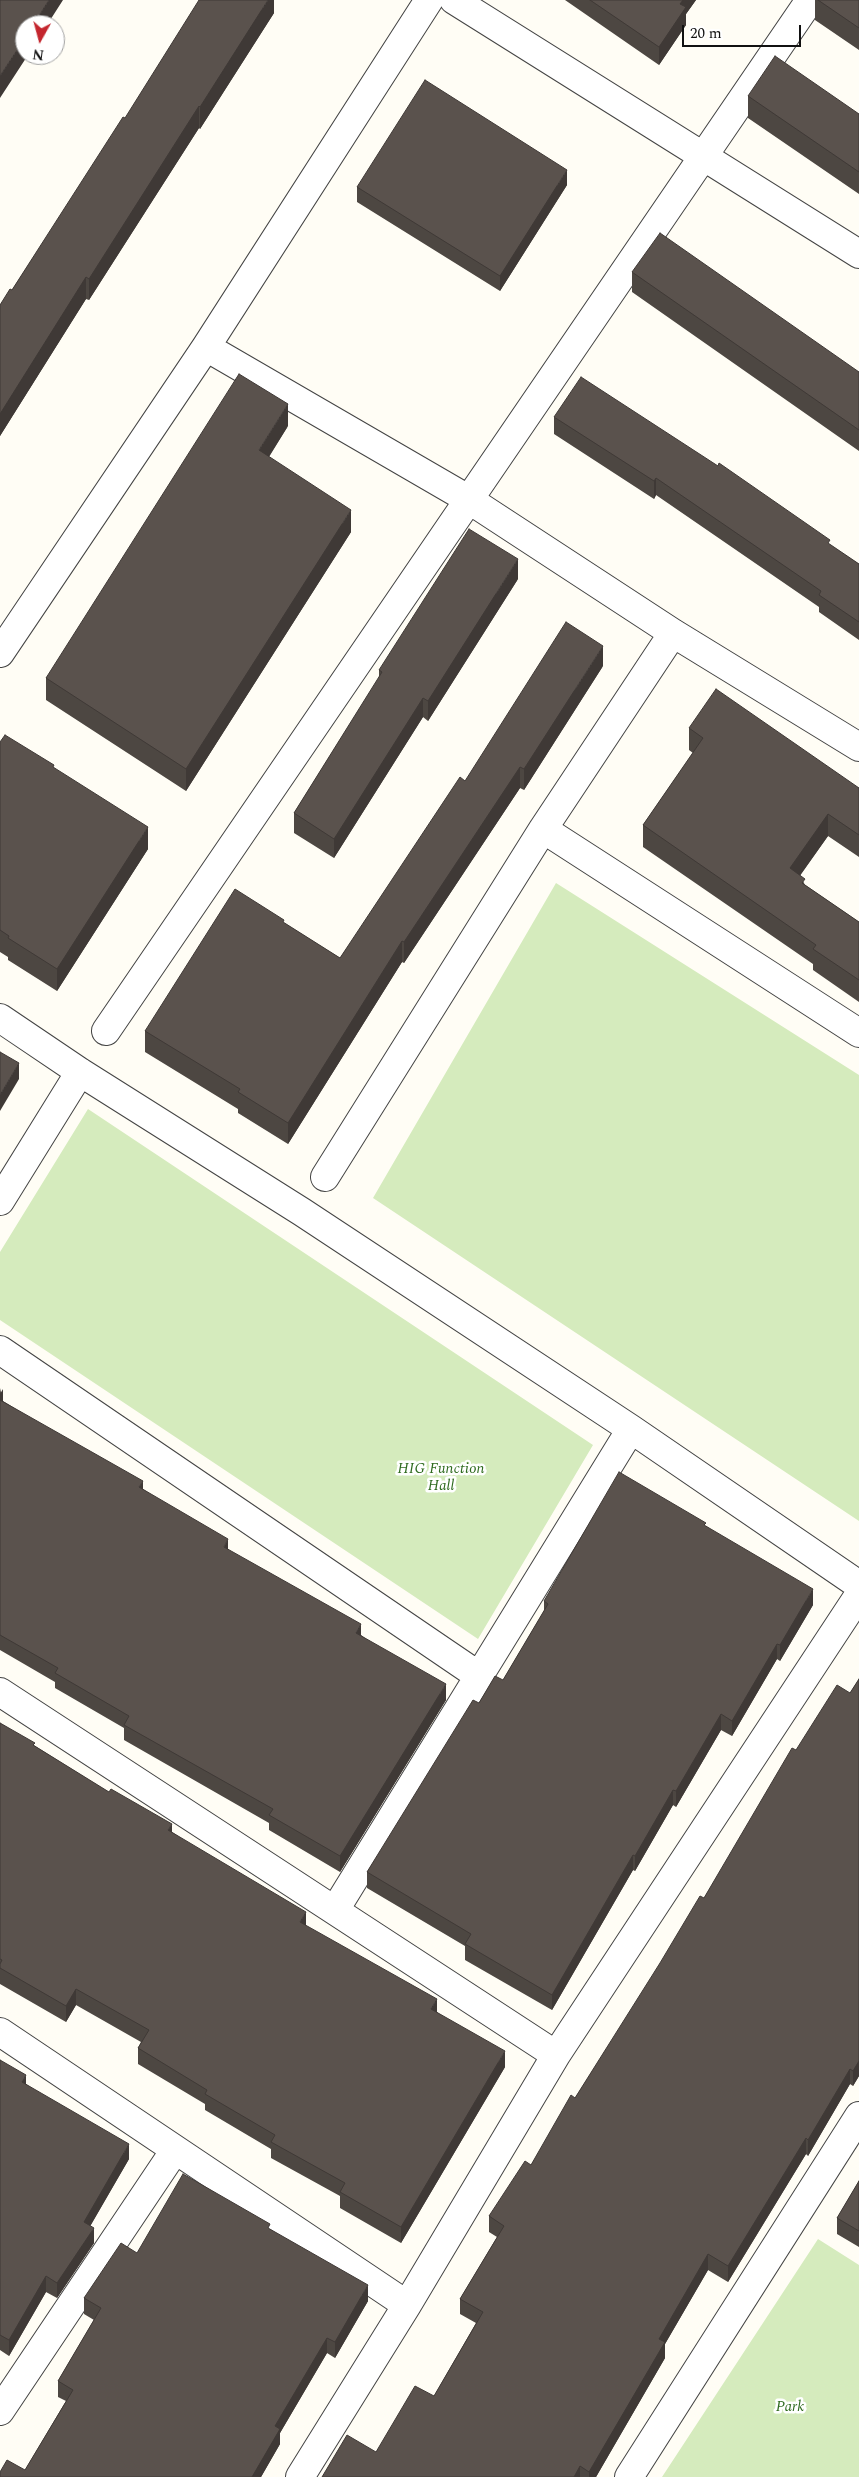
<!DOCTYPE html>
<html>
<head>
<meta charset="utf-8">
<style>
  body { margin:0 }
  #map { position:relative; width:859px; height:2477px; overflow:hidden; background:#fffdf5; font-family:Spectral,serif }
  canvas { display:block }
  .north { position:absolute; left:15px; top:15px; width:50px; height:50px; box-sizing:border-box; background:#fff; border:1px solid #a0a0a0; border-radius:50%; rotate:187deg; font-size:14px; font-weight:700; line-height:20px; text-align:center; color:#111 }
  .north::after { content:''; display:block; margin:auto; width:18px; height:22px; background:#c4262e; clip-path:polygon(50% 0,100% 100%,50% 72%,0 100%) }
  .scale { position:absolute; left:682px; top:25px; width:119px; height:22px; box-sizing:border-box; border:2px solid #111; border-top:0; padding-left:6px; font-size:15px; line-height:18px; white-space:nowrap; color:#111; -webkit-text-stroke:4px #fff; paint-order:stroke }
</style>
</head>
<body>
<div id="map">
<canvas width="859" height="2477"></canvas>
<div class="north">N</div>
<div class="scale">20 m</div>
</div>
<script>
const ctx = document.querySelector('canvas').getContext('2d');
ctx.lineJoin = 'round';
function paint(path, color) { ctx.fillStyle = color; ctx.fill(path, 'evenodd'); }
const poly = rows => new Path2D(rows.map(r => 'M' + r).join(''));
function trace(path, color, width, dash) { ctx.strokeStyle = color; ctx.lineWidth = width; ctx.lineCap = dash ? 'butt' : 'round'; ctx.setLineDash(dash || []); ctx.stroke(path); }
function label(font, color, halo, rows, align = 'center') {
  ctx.font = font + ' Spectral,serif'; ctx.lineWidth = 5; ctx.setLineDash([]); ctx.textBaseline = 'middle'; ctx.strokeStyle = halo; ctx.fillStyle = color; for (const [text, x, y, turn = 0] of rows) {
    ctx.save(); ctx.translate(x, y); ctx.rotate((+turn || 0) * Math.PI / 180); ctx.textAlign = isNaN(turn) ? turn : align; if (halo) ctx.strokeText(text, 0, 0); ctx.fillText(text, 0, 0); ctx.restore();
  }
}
paint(poly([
  [556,883,859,1075,859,1521,373,1198],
  [88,1109,593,1445,478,1639,0,1320,0,1252],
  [818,2239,859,2265,859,2477,662,2477]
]), '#d5ebbd');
const street = poly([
  [454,0,859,254],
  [206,347,468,499,673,633,859,747],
  [0,653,206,347,429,0],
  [543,829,859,1033],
  [0,1018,80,1072,302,1212,631,1429,859,1585],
  [106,1031,810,0],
  [325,1177,543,829,673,633],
  [0,1201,80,1072],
  [0,1350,479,1676],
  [0,1692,556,2055],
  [335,1910,631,1429],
  [0,2032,407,2305],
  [0,2411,175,2150],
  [300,2477,407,2305,556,2055,859,1595],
  [629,2477,859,2116]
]);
trace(street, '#444', 30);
trace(street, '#fff', 28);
paint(poly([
  [274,0,274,13,200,129,199,128,89,300,86,299,0,436,0,305,12,290,125,118],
  [565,0,696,0,686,14,686,25,659,65],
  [815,0,859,0,859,50,815,20],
  [748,96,859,114,859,194,748,118],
  [567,185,500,291,357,202,357,187],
  [632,272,859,372,859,451,632,292],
  [554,417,830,545,859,564,859,640,819,612,819,607,656,495,654,499,554,434],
  [288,426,269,457,351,532,186,791,46,700,46,678],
  [518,579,428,721,423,717,334,858,294,833,294,813,379,678,379,670],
  [603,666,524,790,520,788,404,963,402,962,288,1144,238,1113,238,1109,145,1052,145,1031,284,923,340,958,465,781],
  [689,728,859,788,859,857,828,836,800,875,805,885,859,922,859,1002,813,970,813,964,643,847,643,825,693,753,689,750],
  [0,742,54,768,148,849,57,991,8,960,8,957,0,952],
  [0,1388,3,1401,143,1489,228,1550,361,1635,446,1700,340,1872,269,1830,269,1823,124,1740,124,1728,55,1688,55,1682,0,1650],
  [706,1526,813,1605,780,1661,777,1659,732,1736,721,1730,676,1807,673,1805,635,1871,633,1870,552,2010,465,1960,465,1946,367,1888,367,1872,479,1703,503,1680,544,1611,544,1601],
  [859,1679,859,2076,853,2086,850,2084,808,2156,806,2154,728,2282,708,2270,665,2344,665,2358,596,2477,322,2477,376,2452,434,2396,476,2323,460,2314,460,2299,497,2237,489,2232,489,2216,531,2165,575,2098,704,1898,796,1750,850,1693],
  [0,1723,35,1746,172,1832,306,1926,437,2012,505,2067,401,2243,340,2208,340,2196,271,2158,271,2149,205,2110,205,2104,138,2064,138,2048,141,2042,76,2005,66,2022,0,1984],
  [0,2060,26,2084,129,2159,90,2226,94,2243,57,2298,46,2292,9,2356,0,2350],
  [859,2181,859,2247,837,2234,837,2218],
  [270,2229,368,2301,335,2358,327,2353,280,2433,280,2444,261,2477,0,2477,25,2470,66,2401,58,2397,58,2381,94,2320,84,2314,84,2298,137,2253]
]), '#4d4742');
paint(poly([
  [49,0,63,0,47,25,33,25],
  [268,0,274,0,274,13,200,129,200,107],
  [683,0,696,0,686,14,686,25,659,65,659,47,680,4],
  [25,38,25,55,28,55,0,98,0,76],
  [199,106,199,128,89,300,89,279],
  [567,170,567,185,500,291,500,276],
  [86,277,86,299,0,436,0,414],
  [288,404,288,426,259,472,259,450],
  [656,478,656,495,654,499,654,481],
  [351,510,351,532,186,791,186,769],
  [518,559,518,579,428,721,428,701],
  [603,646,603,666,524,790,524,769],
  [423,698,423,717,334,858,334,839],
  [520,767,520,788,404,963,404,942],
  [828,814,828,836,790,890,790,868],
  [148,827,148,849,57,991,57,969],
  [402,941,402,962,288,1144,288,1123],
  [19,1063,19,1079,0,1111,0,1095],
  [3,1389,3,1405,0,1409,0,1394],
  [143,1481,143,1497,139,1487],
  [228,1539,228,1555,224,1547],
  [813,1589,813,1605,780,1661,780,1645],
  [361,1624,361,1640,356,1633],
  [777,1644,777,1659,732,1736,732,1721],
  [446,1684,446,1700,340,1872,340,1856],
  [721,1714,721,1730,676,1807,676,1791],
  [673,1790,673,1805,635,1871,635,1856],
  [172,1824,172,1840,168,1830],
  [633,1855,633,1870,552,2010,552,1995],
  [306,1912,306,1928,300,1922],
  [76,1989,76,2005,66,2022,66,2006],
  [437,1999,437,2015,431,2009],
  [505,2051,505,2067,401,2243,401,2227],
  [859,2061,859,2076,853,2086,853,2071],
  [850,2069,850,2084,808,2156,808,2140],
  [26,2075,26,2091,22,2082],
  [806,2138,806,2154,728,2282,728,2266],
  [129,2144,129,2159,84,2237,84,2222],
  [94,2228,94,2243,57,2298,57,2283],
  [708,2254,708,2270,665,2344,665,2358,596,2477,589,2477,589,2472,659,2339],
  [46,2276,46,2292,9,2356,9,2340],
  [368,2285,368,2301,335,2358,335,2342],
  [327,2338,327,2353,280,2433,280,2444,261,2477,252,2477,275,2426],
  [580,2466,580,2477,574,2477]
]), '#3f3936');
const building = poly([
  [0,0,49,0,33,25,25,25,25,38,0,76,0,0],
  [199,0,268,0,200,107,199,106,89,279,86,277,0,414,0,305,10,289,12,290,123,117,125,118,199,0],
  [590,0,683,0,680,4,686,7,659,47,590,0],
  [818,0,859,0,859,28,818,0],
  [775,56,859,114,859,172,748,96,775,56],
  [425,80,567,170,500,276,357,187,425,80],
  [660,233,859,372,859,430,632,272,660,233],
  [239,374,288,404,259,450,351,510,186,769,46,678,239,374],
  [581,377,718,466,719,463,830,540,828,543,859,564,859,622,819,595,821,591,656,478,654,481,554,417,581,377],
  [469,529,518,559,428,701,423,698,334,839,294,813,382,672,379,670,469,529],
  [566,622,603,646,524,769,520,767,404,942,402,941,288,1123,238,1092,240,1089,145,1031,235,889,284,920,283,922,340,958,460,777,465,781,566,622],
  [716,689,859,788,859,835,828,814,790,868,805,879,802,883,859,922,859,980,813,949,816,945,643,825,703,738,689,728,716,689],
  [5,735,54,765,53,767,148,827,57,969,8,938,9,936,0,930,0,742,5,735],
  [0,1052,19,1063,0,1095,0,1052],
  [0,1400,143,1481,139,1487,228,1539,224,1547,361,1624,356,1633,446,1684,340,1856,269,1815,273,1809,124,1725,129,1716,55,1673,58,1668,0,1635,0,1400],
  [619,1472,706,1523,704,1525,813,1589,780,1645,777,1644,732,1721,721,1714,676,1791,673,1790,635,1856,633,1855,552,1995,465,1944,471,1934,367,1872,473,1700,479,1703,495,1676,503,1680,548,1604,544,1601,619,1472],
  [859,1679,859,2061,853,2071,850,2069,808,2140,806,2138,728,2266,708,2254,659,2339,665,2342,589,2472,580,2466,574,2477,322,2477,347,2435,376,2452,415,2386,434,2396,483,2312,460,2299,504,2226,489,2216,525,2161,531,2165,571,2095,575,2098,660,1963,700,1896,704,1898,792,1748,796,1750,837,1685,850,1693,859,1679],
  [0,1723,35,1743,33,1745,109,1792,111,1789,172,1824,168,1830,306,1912,300,1922,437,1999,431,2009,505,2051,401,2227,340,2192,345,2183,271,2142,275,2135,205,2094,207,2090,138,2048,149,2030,76,1989,66,2006,0,1968,0,1964,2,1960,0,1959,0,1723],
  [0,2060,26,2075,22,2082,129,2144,84,2222,94,2228,57,2283,46,2276,9,2340,0,2335,0,2060],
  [183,2174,270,2224,268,2228,368,2285,335,2342,327,2338,275,2426,280,2429,252,2477,0,2477,0,2472,7,2460,25,2470,73,2390,58,2381,101,2308,84,2298,121,2243,137,2253,183,2174],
  [859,2181,859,2231,837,2218,859,2181]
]);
paint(building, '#5a524d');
trace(building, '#3f3936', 1);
label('italic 15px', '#2f6b1f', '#fff', [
  ["HIG Function",441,1470],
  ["Hall",441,1487],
  ["Park",790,2408]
]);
</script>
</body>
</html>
